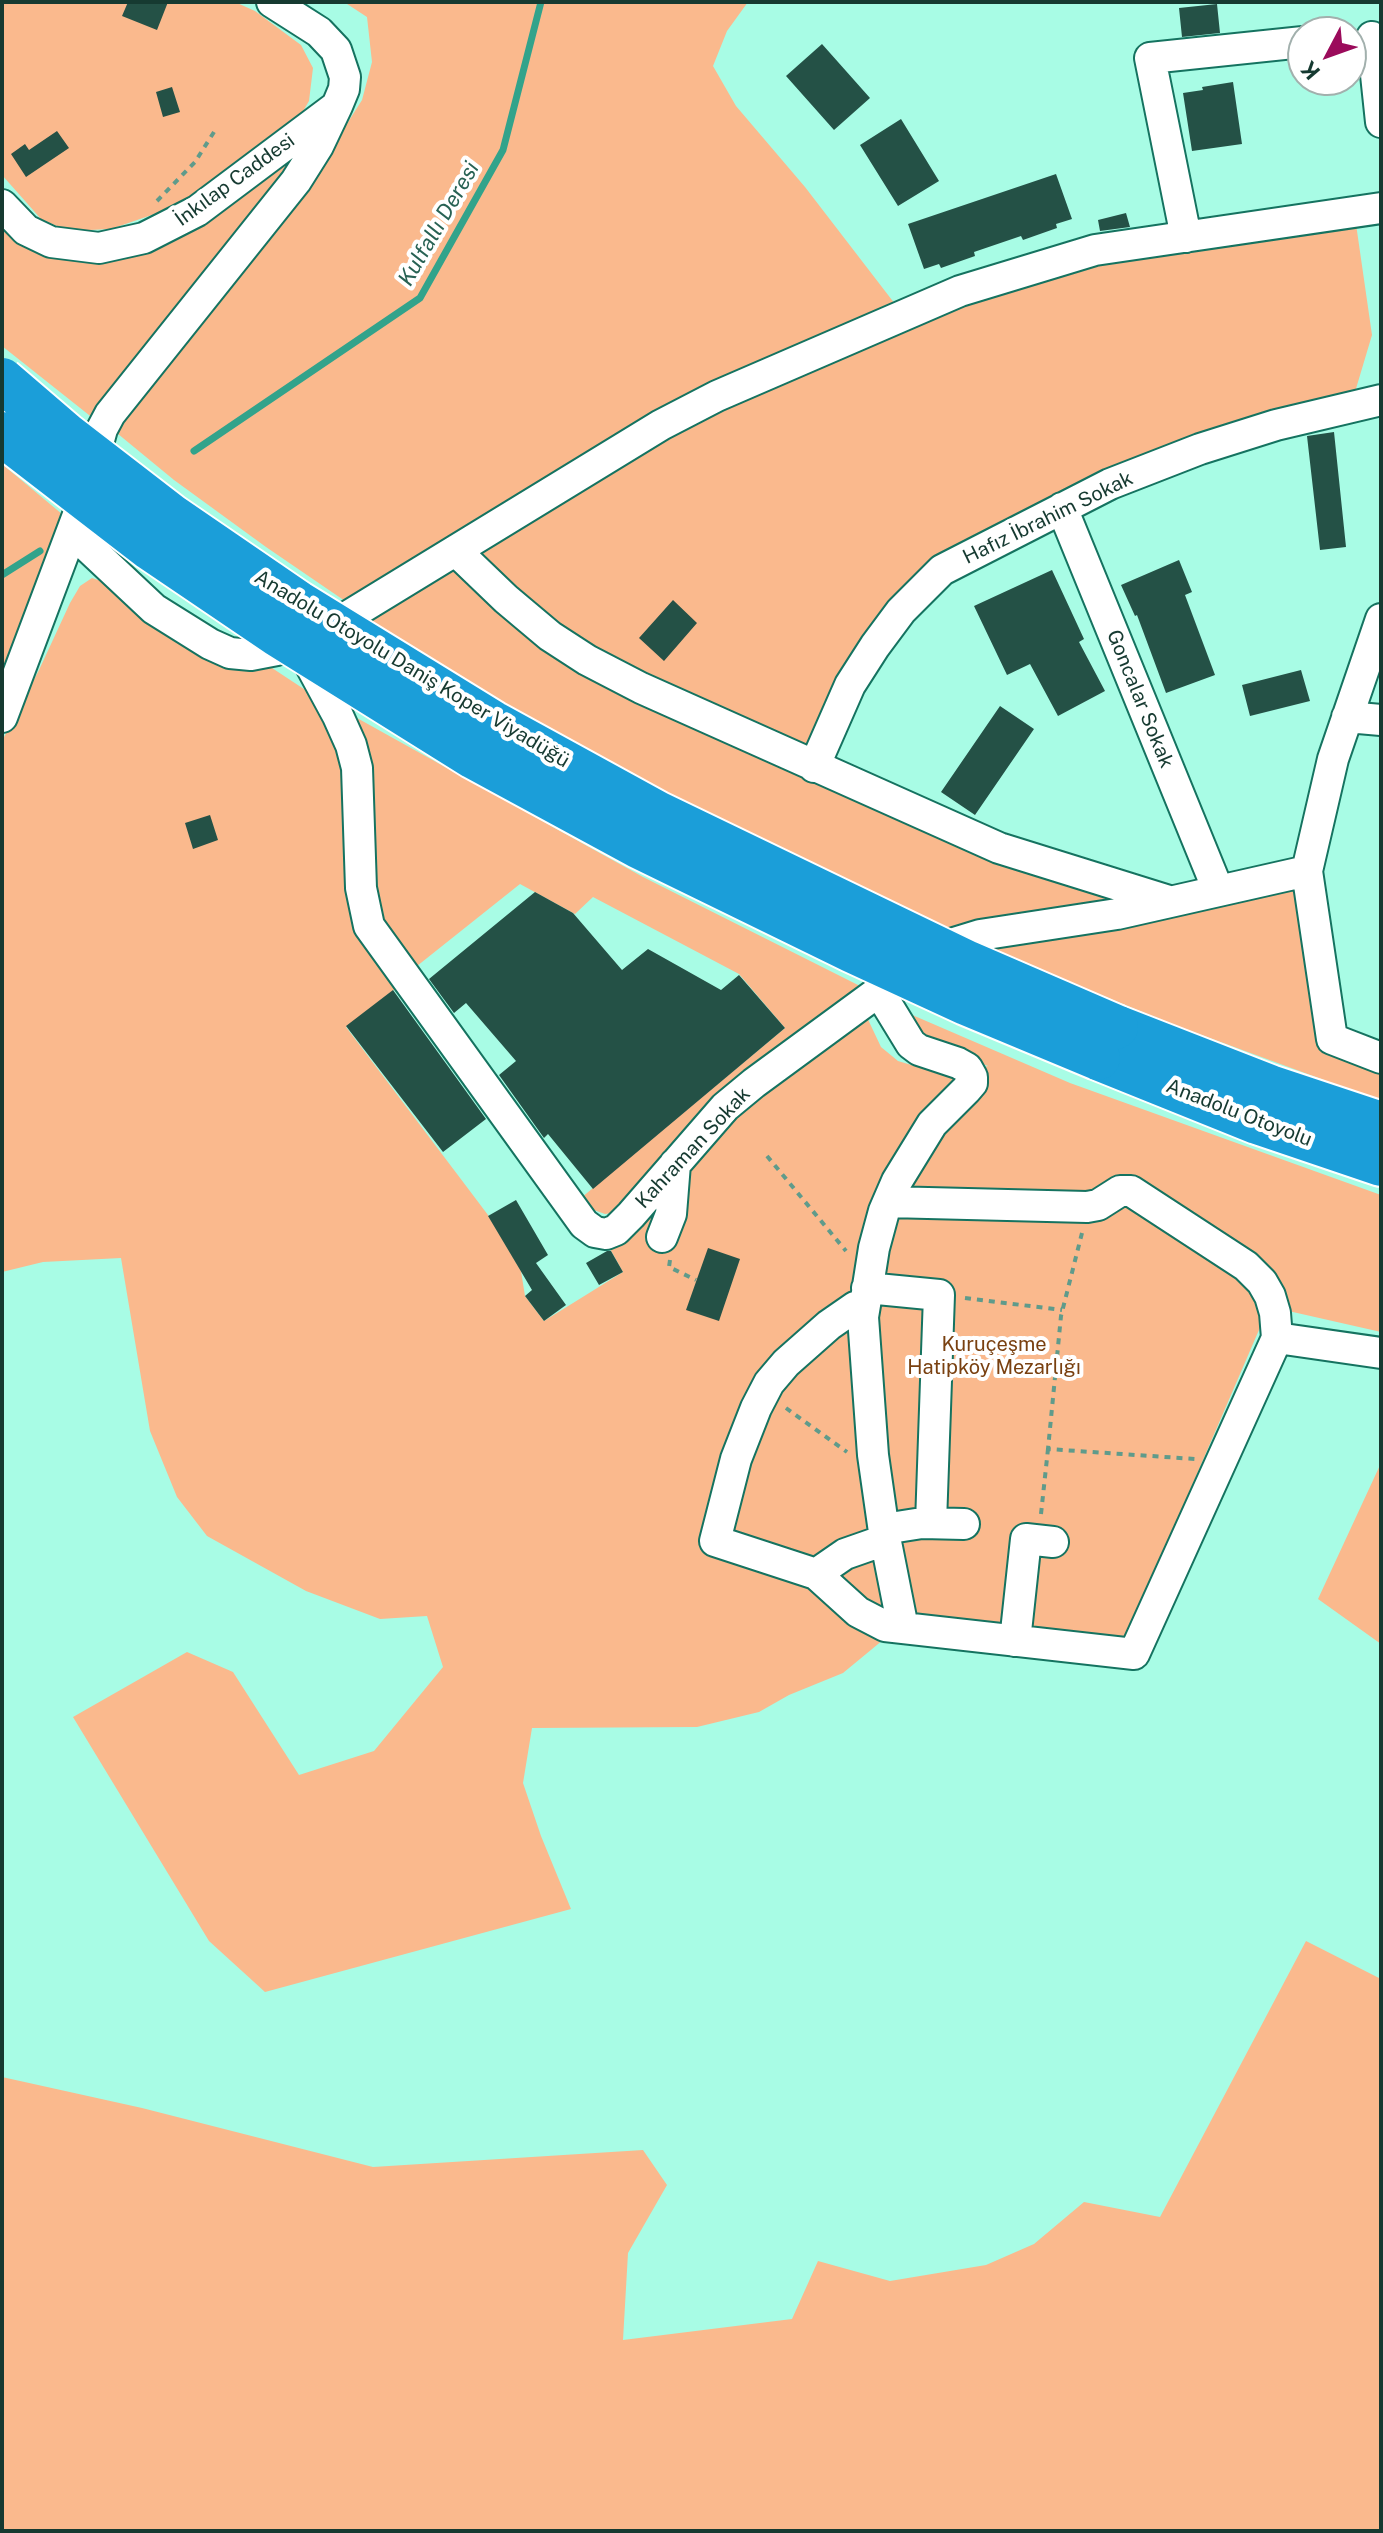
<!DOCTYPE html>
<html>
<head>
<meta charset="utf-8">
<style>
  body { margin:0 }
  #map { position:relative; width:1383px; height:2533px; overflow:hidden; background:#a8fce5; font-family:"Public Sans",sans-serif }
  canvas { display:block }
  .frame { position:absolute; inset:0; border:4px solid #163a31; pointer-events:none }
  .north { position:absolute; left:1287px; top:16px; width:80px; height:80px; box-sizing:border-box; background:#fff; border:2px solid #a2b0ad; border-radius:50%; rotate:229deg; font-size:22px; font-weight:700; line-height:32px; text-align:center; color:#163a31 }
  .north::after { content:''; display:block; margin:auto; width:28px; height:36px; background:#9b0b5b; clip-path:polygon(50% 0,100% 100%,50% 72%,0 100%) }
</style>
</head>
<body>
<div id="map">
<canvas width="1383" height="2533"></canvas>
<div class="frame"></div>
<div class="north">K</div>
</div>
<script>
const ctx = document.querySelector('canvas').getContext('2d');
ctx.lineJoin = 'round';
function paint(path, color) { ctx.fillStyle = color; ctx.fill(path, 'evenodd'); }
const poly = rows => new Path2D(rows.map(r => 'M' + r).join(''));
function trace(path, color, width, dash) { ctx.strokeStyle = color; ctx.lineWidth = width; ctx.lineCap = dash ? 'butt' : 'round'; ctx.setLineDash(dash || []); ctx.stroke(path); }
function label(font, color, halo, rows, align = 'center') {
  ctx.font = font + ' "Public Sans",sans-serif'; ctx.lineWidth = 8; ctx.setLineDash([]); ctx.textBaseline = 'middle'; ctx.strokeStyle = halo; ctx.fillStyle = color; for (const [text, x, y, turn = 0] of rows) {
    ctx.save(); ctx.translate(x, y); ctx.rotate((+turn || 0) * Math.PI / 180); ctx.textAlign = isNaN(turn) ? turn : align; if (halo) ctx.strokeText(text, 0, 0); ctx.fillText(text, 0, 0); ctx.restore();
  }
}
paint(poly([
  [2,2,235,2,255,11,301,45,313,68,309,101,295,125,222,178,172,208,111,229,68,231,41,219,2,175],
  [344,2,748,2,727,31,713,66,736,106,805,187,895,304,345,601,266,547,174,480,112,429,301,196,362,100,372,62,367,17],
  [288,164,291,172,94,419,2,346,2,230,15,240,46,256,84,263,135,255,177,238,278,168],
  [1356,224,1372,335,1355,392,966,546,811,752,667,689,586,645,523,596,480,554,719,407,992,292,1103,260],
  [2,464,62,514,53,575,2,693],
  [451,565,550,649,1125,902,947,933,694,809,453,675,366,618],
  [92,578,101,581,148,618,269,666,316,697,351,780,354,913,399,986,346,1027,488,1215,521,1271,525,1296,544,1321,623,1272,610,1249,688,1158,738,1105,864,1011,881,1047,898,1061,951,1077,988,1066,936,1048,918,1037,903,1011,1070,1083,1381,1195,1381,1332,1284,1310,1265,1316,1125,1641,883,1640,843,1673,789,1695,759,1712,697,1727,532,1728,523,1783,541,1836,571,1909,265,1992,209,1941,73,1717,187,1652,233,1672,299,1775,374,1751,443,1667,427,1616,380,1619,306,1591,207,1536,177,1497,150,1431,121,1258,43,1262,2,1272,2,741,39,670,70,603,80,586],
  [357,718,643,877,864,988,618,1212,605,1214,591,1209,581,1198,785,1028,739,974,593,897,575,914,520,884,412,970,394,945,373,898,367,770],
  [1294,889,1314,1000,1381,1069,1381,1101,1169,1023,977,944],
  [1381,1463,1381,1644,1318,1599],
  [1306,1941,1381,1979,1381,2531,2,2531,2,2077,142,2108,373,2167,643,2150,667,2185,628,2253,623,2340,792,2319,818,2261,890,2281,986,2265,1034,2244,1084,2202,1160,2217]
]), '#fab98d');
trace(poly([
  [194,451,420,298,503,150,541,2],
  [2,575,40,551]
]), '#32a38b', 7);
paint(poly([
  [128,2,168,2,157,30,122,16],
  [1217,4,1220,33,1182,37,1179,8],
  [822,44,870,98,834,130,786,76],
  [1233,82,1242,144,1192,151,1183,93,1203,90,1202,87],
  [172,87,180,112,163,117,156,92],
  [901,119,939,181,898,206,860,145],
  [57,131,69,148,26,177,11,154,25,144,29,150],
  [1056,174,1072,219,1056,224,1057,228,1023,240,1021,236,974,252,975,256,941,268,939,264,924,269,908,224],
  [1126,213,1130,227,1100,231,1098,220],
  [1334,432,1346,547,1320,550,1307,436],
  [1179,560,1192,592,1185,595,1215,675,1166,693,1137,615,1135,616,1121,585],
  [1052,570,1084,639,1079,642,1105,691,1058,716,1030,664,1007,675,974,606],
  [673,600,697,623,664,661,639,638],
  [1301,670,1310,701,1250,716,1242,685],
  [1000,706,1034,729,975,815,941,792],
  [210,815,218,840,193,849,185,823],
  [535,892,573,913,622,970,648,949,721,990,739,975,785,1028,593,1189,548,1134,544,1138,499,1075,516,1061,466,1003,454,1013,429,979],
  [393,990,486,1119,443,1152,346,1026],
  [516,1200,548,1255,536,1263,566,1305,544,1321,525,1296,532,1290,488,1216],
  [708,1248,740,1259,719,1321,686,1310],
  [607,1251,611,1251,623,1272,599,1285,586,1263]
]), '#245146');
const minor = poly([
  [1372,37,1381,122],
  [2,205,26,230,51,242,99,248,144,238,197,211,337,106,344,89,345,77,336,50,319,32,272,2],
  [1186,237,1150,58,1303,42],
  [90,473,102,429,110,414,296,181,318,146,337,106],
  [1062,508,1218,890],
  [73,533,154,609,210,644,230,653,251,655,277,650,314,637,661,425,717,396,960,291,1095,250,1381,208],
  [456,551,506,599,550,636,587,660,641,688,999,848,1169,901],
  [305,655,338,716,351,745,357,768,361,888,369,926,584,1224,595,1232,606,1234,616,1230,631,1215,725,1107,754,1083,927,956,954,943,980,935,1117,914,1307,871,1333,759,1381,619],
  [2,717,78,515],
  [1347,717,1381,720],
  [814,767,850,685,875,646,901,611,942,570,1110,484,1200,449,1276,425,1381,400],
  [1307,871,1332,1039,1381,1058],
  [878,990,911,1044,919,1050,958,1063,967,1068,972,1077,972,1083,966,1090,932,1124,897,1181,884,1211,874,1248,865,1305,863,1317,873,1455,884,1532,903,1628],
  [662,1237,671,1214,675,1164],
  [867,1288,939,1295,931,1523],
  [865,1305,855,1307,829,1325,786,1363,769,1383,756,1408,736,1459,715,1541,816,1574,858,1612,885,1626,1134,1654,1277,1338,1275,1313,1270,1296,1262,1282,1246,1266,1131,1191,1120,1191,1098,1205,1087,1207,888,1202],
  [1277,1338,1381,1353],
  [884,1529,922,1523,964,1524],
  [816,1574,845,1554,885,1540],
  [1015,1641,1026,1539,1053,1542]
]);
const highway = poly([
  [1116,1027,1270,1087,1381,1124],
  [1098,1058,1257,1122,1381,1164]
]);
trace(minor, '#157360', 34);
trace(highway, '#fff', 48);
trace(poly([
  [157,201,195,162,214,132],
  [767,1156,846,1251],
  [1082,1233,1061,1316,1048,1449,1195,1459],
  [670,1260,669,1267,696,1280],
  [965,1298,1062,1310],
  [786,1408,847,1452],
  [1041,1514,1048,1449]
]), '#5f9b8b', 4, [6, 6]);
trace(minor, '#fff', 30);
trace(highway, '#1b9ed9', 44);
const highwayBridge = poly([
  [2,380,66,435,171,516,298,603,493,723,657,813,968,963,1116,1027],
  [2,434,150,548,277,634,474,757,638,846,851,950,966,1003,1098,1058]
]);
trace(highwayBridge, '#fff', 48, []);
trace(highwayBridge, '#1b9ed9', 44);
label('20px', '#163a31', '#fff', [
  ["İnkılap Caddesi",235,180,-36],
  ["Hafız İbrahim Sokak",1048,518,-26],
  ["Anadolu Otoyolu Daniş Koper Viyadüğü",412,669,31],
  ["Goncalar Sokak",1140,699,68],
  ["Anadolu Otoyolu",1239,1113,21],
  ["Kahraman Sokak",693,1148,-47]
]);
label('20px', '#794010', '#fff', [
  ["Kuruçeşme",994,1345],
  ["Hatipköy Mezarlığı",994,1368]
]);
label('italic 22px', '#286254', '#fff', [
  ["Kulfallı Deresi",439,224,-60]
]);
</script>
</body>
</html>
